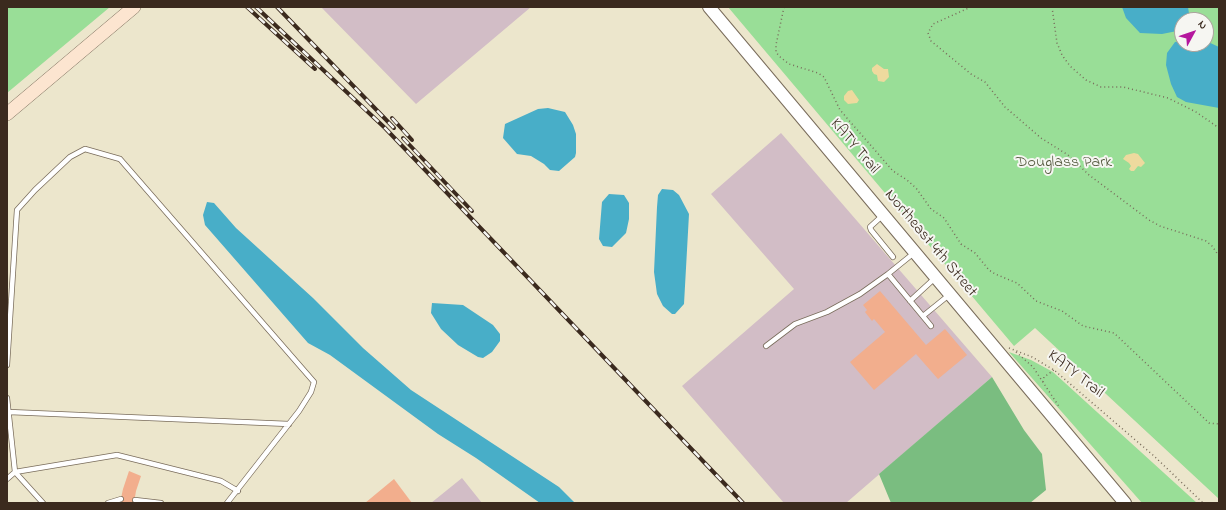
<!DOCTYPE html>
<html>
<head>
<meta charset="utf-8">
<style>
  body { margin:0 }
  #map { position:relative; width:1226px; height:510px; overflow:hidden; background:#ece6cc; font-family:"Indie Flower",sans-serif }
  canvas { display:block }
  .frame { position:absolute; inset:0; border:8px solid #3b2a1e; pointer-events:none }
  .north { position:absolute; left:1174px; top:12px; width:40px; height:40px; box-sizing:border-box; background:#f6f6f2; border:1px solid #aba49d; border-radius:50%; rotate:50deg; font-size:11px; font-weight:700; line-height:16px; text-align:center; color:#3b2a1e }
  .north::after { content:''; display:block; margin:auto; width:14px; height:18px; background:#b5179e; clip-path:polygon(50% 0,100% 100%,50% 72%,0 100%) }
</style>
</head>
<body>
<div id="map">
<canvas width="1226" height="510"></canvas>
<div class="frame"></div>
<div class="north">N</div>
</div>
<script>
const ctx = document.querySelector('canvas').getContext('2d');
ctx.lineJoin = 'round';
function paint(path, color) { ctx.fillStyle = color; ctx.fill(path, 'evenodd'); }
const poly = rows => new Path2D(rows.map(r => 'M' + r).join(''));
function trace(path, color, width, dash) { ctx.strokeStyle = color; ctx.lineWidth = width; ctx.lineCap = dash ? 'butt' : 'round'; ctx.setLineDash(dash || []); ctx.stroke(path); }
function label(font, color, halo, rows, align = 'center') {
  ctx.font = font + ' "Indie Flower",sans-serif'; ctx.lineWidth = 4; ctx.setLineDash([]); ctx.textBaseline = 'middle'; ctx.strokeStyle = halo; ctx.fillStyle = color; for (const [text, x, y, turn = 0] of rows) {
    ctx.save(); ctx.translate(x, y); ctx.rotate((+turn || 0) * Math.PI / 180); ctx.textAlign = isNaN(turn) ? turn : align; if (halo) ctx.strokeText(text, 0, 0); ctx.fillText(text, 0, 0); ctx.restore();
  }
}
paint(poly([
  [321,7,531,7,416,104],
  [781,133,992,377,846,503,784,503,682,386,794,289,711,194],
  [462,478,482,503,431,503]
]), '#d2bdc6');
paint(poly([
  [7,7,110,7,7,93],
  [728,7,1219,7,1219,499,1035,328,1014,346],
  [1182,20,1206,20,1206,44,1182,44],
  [1009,352,1031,360,1053,372,1197,503,1142,503]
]), '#99de97');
paint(poly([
  [992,377,1024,430,1042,454,1046,490,1030,503,891,503,879,474]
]), '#7abd80');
paint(poly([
  [877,64,884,69,888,69,889,77,884,82,878,81,877,75,874,74,872,71,872,68],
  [852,90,859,100,857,103,848,104,844,100,844,96,848,91],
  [1134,153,1138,154,1145,163,1141,167,1138,166,1134,171,1131,171,1129,169,1131,166,1129,163,1123,159,1126,155]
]), '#eeda9e');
paint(poly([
  [1122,7,1188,7,1190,20,1182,20,1182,30,1162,34,1140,33,1126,18],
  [1182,41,1182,44,1206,44,1206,41,1219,47,1219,108,1186,102,1177,97,1171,84,1166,65,1167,53,1175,42],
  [548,108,565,112,573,125,576,134,576,153,575,157,559,171,550,170,544,164,531,156,517,154,503,138,505,124,538,109],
  [662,189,673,190,679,195,689,214,684,304,675,314,672,314,663,306,657,294,654,272,657,207,658,195],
  [609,194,624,195,629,203,629,219,626,233,612,247,603,246,599,239,602,202],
  [207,202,214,203,236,228,313,298,363,348,411,390,559,487,575,503,540,503,476,458,438,434,330,355,308,343,205,225,203,215],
  [432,303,463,305,493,325,500,334,500,341,492,352,483,358,478,357,458,345,441,329,431,313]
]), '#48aec8');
paint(poly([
  [880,291,926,345,945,329,967,355,938,379,916,354,874,390,850,362,885,332,874,319,872,321,865,312,867,310,863,305],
  [129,471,141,476,136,491,134,503,120,503,123,489],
  [394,479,412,503,365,503]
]), '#f2ae8d');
const service = poly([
  [882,216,870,227,871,230,893,257],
  [914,253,888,274,931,326],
  [910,301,935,278],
  [923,316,949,295],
  [766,346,795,324,827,312,860,294,888,274],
  [7,365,17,210,35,190,70,157,85,149,120,159,314,382,311,392,299,411,227,503],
  [7,398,15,472,7,479],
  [9,412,289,424],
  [15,472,117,455,221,481,238,491],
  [15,472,43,503],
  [135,500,161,503],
  [108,503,121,499]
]);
const tertiary = poly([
  [709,7,1125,503]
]);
const secondary = poly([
  [7,114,134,7]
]);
trace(service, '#796c5b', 6);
trace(tertiary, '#796c5b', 14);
trace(secondary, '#796c5b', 14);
trace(poly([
  [784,7,776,45,776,52,779,56,789,64,818,73,824,77,840,110,893,171,907,180,916,188,931,209,944,218,961,244,975,253,989,270,995,274,1017,283,1036,301,1062,311,1083,326,1114,333,1209,423,1219,424],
  [971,7,933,24,928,33,931,41,971,74,985,82,1005,107,1041,138,1068,155,1089,175,1149,220,1160,226,1206,241,1212,246,1219,256],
  [1052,7,1057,43,1062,55,1070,66,1086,80,1101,87,1123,87,1168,98,1196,112,1219,128],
  [1009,348,1032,357,1054,370,1154,456,1203,503],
  [1016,352,1033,367,1060,408],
  [1043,382,1044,377,1054,370]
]), '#796c5b', 1.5, [1, 3]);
trace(service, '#fff', 4.5);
trace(tertiary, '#fff', 12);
trace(secondary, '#fce5d0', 13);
const rail = poly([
  [247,7,315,69],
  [256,7,385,128,743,503],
  [277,7,394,128],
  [392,118,412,140],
  [403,138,472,211]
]);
trace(rail, '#3b2a1e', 4);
trace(rail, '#f6f6f2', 2.5, [8]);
label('16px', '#3b2a1e', '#f6f6f2', [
  ["KATY Trail",854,147,50],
  ["Northeast 4th Street",930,244,50],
  ["KATY Trail",1075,375,38]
]);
label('16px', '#52573c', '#f6f6f2', [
  ["Douglass Park",1064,163]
]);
</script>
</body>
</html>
